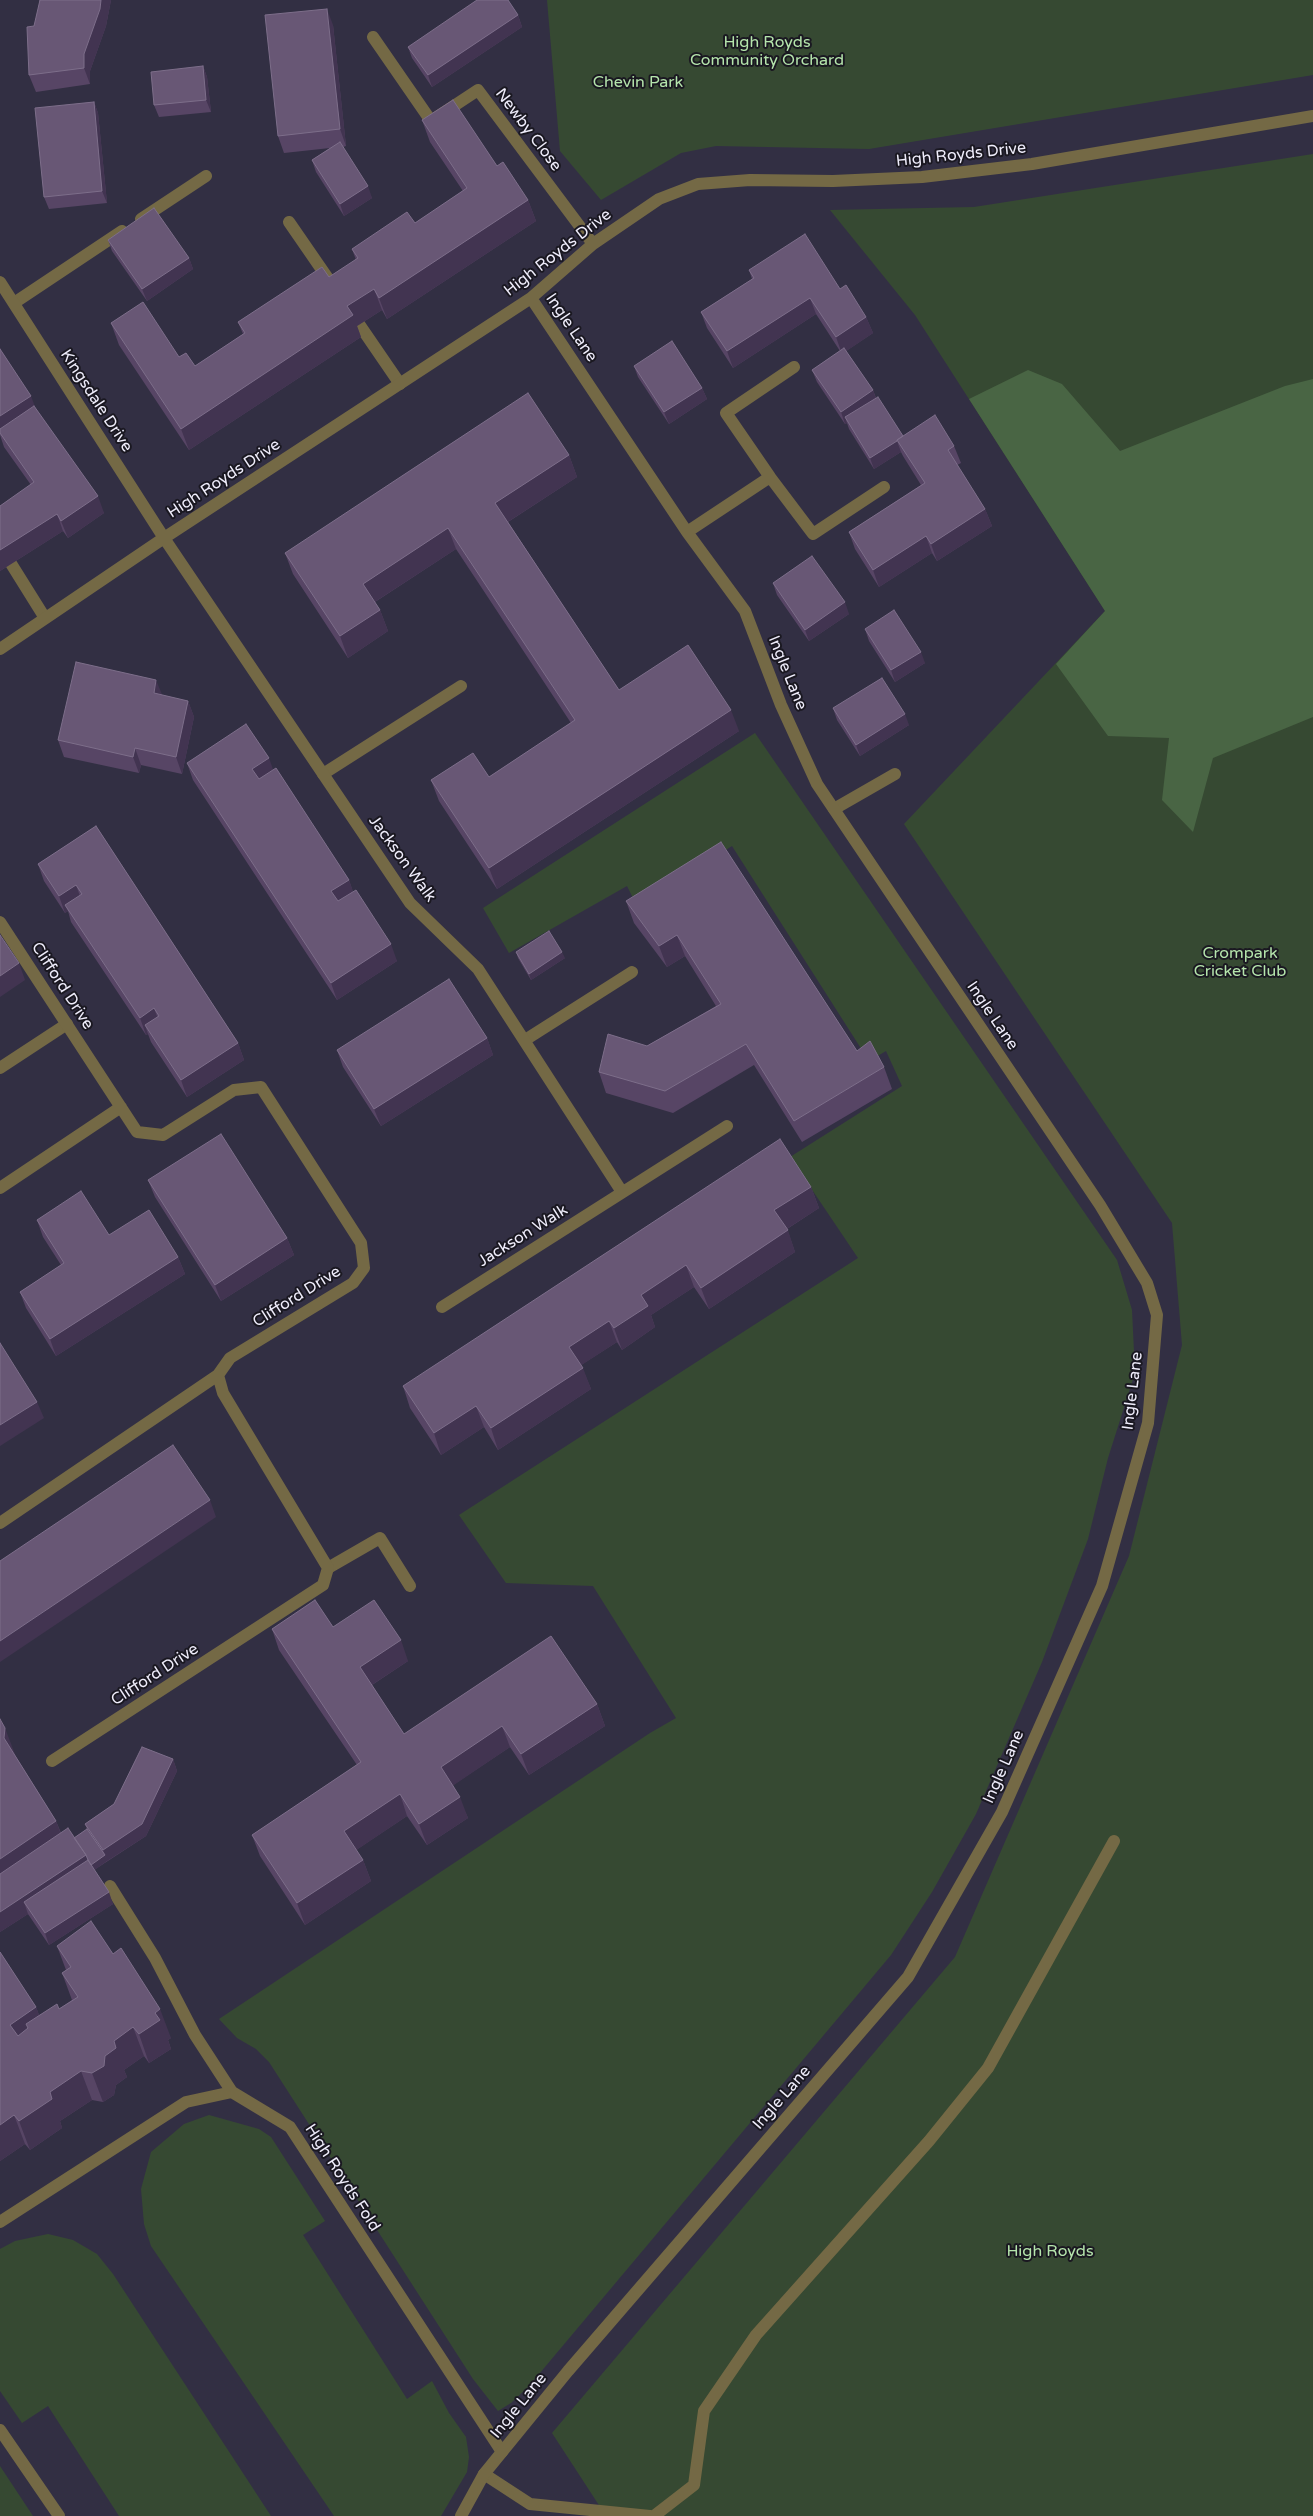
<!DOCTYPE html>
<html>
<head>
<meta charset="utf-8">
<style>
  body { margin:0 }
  canvas { display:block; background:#322f43 }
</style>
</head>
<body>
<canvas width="1313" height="2516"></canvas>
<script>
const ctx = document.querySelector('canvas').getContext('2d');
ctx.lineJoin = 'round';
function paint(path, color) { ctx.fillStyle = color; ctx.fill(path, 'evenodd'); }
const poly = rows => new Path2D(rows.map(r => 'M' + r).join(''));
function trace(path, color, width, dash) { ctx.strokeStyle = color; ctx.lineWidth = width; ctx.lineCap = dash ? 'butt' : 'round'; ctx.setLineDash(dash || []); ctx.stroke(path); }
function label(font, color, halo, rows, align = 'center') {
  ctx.font = font + ' "Varela Round",sans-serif'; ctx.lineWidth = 4; ctx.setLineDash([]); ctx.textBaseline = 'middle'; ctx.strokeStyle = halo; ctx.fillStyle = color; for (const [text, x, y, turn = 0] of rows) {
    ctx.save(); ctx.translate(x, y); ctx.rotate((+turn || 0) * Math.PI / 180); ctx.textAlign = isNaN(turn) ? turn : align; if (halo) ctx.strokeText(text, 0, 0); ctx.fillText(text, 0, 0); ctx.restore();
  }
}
paint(poly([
  [547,0,1313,0,1313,75,869,149,716,146,681,153,601,200,560,151],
  [1313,154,1313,2516,606,2516,552,2433,955,1957,1129,1556,1182,1345,1172,1223,904,824,1105,611,915,315,830,210,974,207],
  [755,733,1117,1260,1132,1310,1135,1373,1108,1458,1088,1539,1042,1662,976,1814,932,1892,891,1955,529,2386,511,2403,498,2411,473,2379,269,2062,256,2049,237,2038,219,2019,650,1733,676,1718,593,1586,506,1583,459,1515,858,1258,790,1157,902,1086,886,1051,869,1061,732,846,637,906,627,886,509,953,483,908],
  [209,2115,259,2129,271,2137,325,2221,303,2235,407,2399,432,2381,449,2413,466,2437,469,2457,467,2472,441,2516,334,2516,151,2246,144,2224,141,2189,151,2152,184,2124],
  [48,2234,73,2240,97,2254,113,2274,271,2516,119,2516,48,2406,22,2423,0,2391,0,2249,15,2241],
  [0,2466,33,2516,0,2516]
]), '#364932');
paint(poly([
  [1028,370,1062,384,1120,451,1285,386,1313,379,1313,717,1213,758,1193,832,1162,800,1169,738,1108,736,1056,664,1105,611,969,399]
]), '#496544');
trace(poly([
  [141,219,206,176],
  [289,222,329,280],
  [14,303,122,231],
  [350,311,400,384],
  [0,546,45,618],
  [323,774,461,686],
  [834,809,895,774],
  [525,1040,632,972],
  [0,1068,67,1024],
  [328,1568,380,1538,410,1586],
  [110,1886,155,1958,195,2035,232,2092],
  [0,2222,186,2102,232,2092,290,2127,502,2452],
  [0,2430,59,2516],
  [484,2474,530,2504,650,2516],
  [654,2516,694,2485,704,2411,756,2335,929,2141,988,2068,1114,1841]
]), '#746945', 12);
trace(poly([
  [373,37,431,121,478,90,593,244],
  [0,282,164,538,410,903,478,969,622,1192],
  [770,477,813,534,884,487],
  [687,532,770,477,726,413,794,367],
  [0,649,164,538,531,298,593,244,659,199,698,184,750,180,833,181,922,177,1032,164,1313,116],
  [0,922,137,1132,163,1135,234,1090,261,1087,361,1243,364,1268,353,1283,230,1358,218,1375,223,1393,328,1568,323,1585,52,1761],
  [0,1188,121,1107],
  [442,1307,727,1126],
  [0,1523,218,1375],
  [461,2516,484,2474,568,2371,908,1977,1002,1812,1102,1586,1148,1423,1157,1315,1147,1283,1100,1205,817,784,781,705,745,611,687,532,531,298]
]), '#746945', 12);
paint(poly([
  [40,0,111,0,106,26,90,71,90,84,36,92,29,75,34,26],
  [518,15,522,27,432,87,412,58,408,47],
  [333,25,346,146,343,147,372,198,344,216,316,172,312,160,330,148,284,153,278,136],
  [203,66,207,77,211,112,159,117,154,105],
  [94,102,98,113,107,203,49,209,44,197],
  [422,120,497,166,528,200,536,221,387,319,382,310,357,326,361,337,189,450,119,345,111,323,179,357,195,366,243,334,238,322,329,277,356,260,352,249,415,223,463,191,430,142],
  [108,240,189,258,193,269,147,301,112,251],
  [749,270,840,289,866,317,873,333,846,351,873,390,876,398,903,436,954,446,961,463,957,465,985,509,992,526,937,561,932,553,879,587,855,549,849,532,921,485,903,456,901,452,874,469,849,429,847,423,845,424,817,382,812,370,840,351,816,314,733,368,707,328,701,312,752,279],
  [0,349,35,407,104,513,68,538,63,531,0,571,0,506,31,485,4,447,0,435],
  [634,366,702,388,707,399,669,424,638,377],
  [569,455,577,477,508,522,619,690,739,731,497,889,439,801,431,780,489,777,571,723,456,549,375,602,380,610,388,631,348,658,293,574,285,553],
  [773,583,849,614,809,641,777,595],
  [865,629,925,663,895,682,869,641],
  [162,695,188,701,194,717,182,774,141,765,139,773,64,757,58,740],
  [833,708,909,725,860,756,837,720],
  [187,763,273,769,349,880,353,892,397,961,337,1000,193,780],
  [96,826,238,1043,244,1060,187,1097,151,1042,148,1034,146,1035,71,922,68,911,65,913,44,881,38,864],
  [626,901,857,1051,884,1067,892,1089,802,1142,754,1065,673,1113,606,1093,599,1072,647,1046,716,1006,685,956,667,967,634,923],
  [516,952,565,958,531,980,518,958],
  [487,1038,493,1055,381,1126,343,1067,337,1050],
  [148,1180,287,1238,294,1255,221,1301,155,1197],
  [811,1187,819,1208,787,1229,795,1252,709,1309,694,1287,651,1315,655,1327,622,1350,617,1342,581,1365,591,1389,498,1450,484,1427,441,1455,410,1408,403,1386],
  [37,1220,109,1235,178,1257,185,1274,56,1356,26,1308,20,1292,61,1265,43,1237],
  [333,1627,408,1661,372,1685,404,1734,597,1704,605,1726,529,1775,510,1747,453,1785,468,1818,427,1845,407,1816,356,1850,363,1860,371,1881,305,1925,260,1856,252,1835,357,1765,279,1650,272,1629],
  [16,1757,56,1821,61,1833,74,1838,87,1829,85,1824,114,1804,173,1759,177,1771,146,1836,94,1870,113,1904,49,1945,28,1914,0,1932],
  [57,1946,171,2038,168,2040,171,2049,149,2063,144,2056,124,2070,127,2077,116,2085,114,2095,103,2102,92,2100,60,2121,62,2128,30,2150,25,2144,0,2161,0,1952,36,2007,39,2015,59,2009,72,2000,62,1973,66,1970]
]), '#574565');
paint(poly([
  [101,0,111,0,106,26,90,71,90,84,84,68,84,54],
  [327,9,333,25,346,146,340,129],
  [518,15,522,27,432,87,428,75],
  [203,66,207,77,211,112,206,100],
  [94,102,98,113,107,203,102,191],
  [368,186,372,198,344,216,340,204],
  [528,200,536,221,387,319,379,298],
  [189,258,193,269,147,301,142,289],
  [374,289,382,310,357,326,361,337,189,450,181,429,347,306],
  [810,298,816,314,733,368,727,351],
  [866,317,873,333,842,354,836,337],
  [702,388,707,399,669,424,664,412],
  [873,390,877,402,845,417,847,423,845,424,841,412],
  [31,396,35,407,1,430,0,428,0,416],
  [897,441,901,452,874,469,870,458],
  [569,455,577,477,503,525,495,503],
  [98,496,104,513,68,538,61,521],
  [985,509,992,526,937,561,931,544],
  [57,514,63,531,0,571,0,550],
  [448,528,456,549,370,605,363,584],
  [926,536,932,553,879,587,873,570],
  [845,602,849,614,809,641,805,630],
  [380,610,388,631,348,658,340,636],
  [921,652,925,663,895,682,891,670],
  [156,680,163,697,154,693],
  [188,701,194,717,182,774,176,757],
  [731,710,739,731,497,889,489,868],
  [905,714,909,725,860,756,856,745],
  [135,748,141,765,139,773,133,757],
  [269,758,275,775,258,786,252,769],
  [349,880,355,897,338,907,331,891],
  [76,885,82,902,65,905,68,911,65,913,59,896],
  [677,935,685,956,667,967,659,946],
  [391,944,397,961,337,1000,331,983],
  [562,952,565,958,531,980,529,974],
  [19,963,25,980,0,997,0,976],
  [154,1008,160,1025,145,1025,148,1034,146,1035,140,1018],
  [487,1038,493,1055,381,1126,374,1109],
  [238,1043,244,1060,187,1097,181,1080],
  [811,1187,819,1208,782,1232,774,1210],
  [788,1230,795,1252,709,1309,701,1288],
  [287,1238,294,1255,221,1301,215,1285],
  [178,1257,185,1274,56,1356,50,1339],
  [686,1265,694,1287,651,1315,655,1327,622,1350,614,1328,641,1295],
  [609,1321,617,1342,577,1368,569,1347],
  [583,1368,591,1389,498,1450,491,1428],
  [37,1402,44,1418,0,1446,0,1425],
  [476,1406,484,1427,441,1455,434,1433],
  [210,1500,216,1517,0,1662,0,1641],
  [401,1640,408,1661,367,1688,360,1667],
  [597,1704,605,1726,529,1775,521,1754],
  [502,1726,510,1747,448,1789,441,1767],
  [5,1728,16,1757,4,1738],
  [173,1759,177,1771,146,1836,107,1861,103,1850],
  [400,1794,407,1816,352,1853,344,1831],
  [460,1797,468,1818,427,1845,419,1824],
  [56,1821,67,1850,0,1895,0,1859],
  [86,1855,92,1872,24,1902,28,1914,0,1932,0,1912],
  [105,1855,107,1861,92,1872,90,1866],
  [363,1860,371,1881,305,1925,297,1903],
  [109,1892,113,1904,49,1945,45,1933],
  [36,2007,47,2036,28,2028,26,2024,33,2045,21,2054,10,2025],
  [160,2009,171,2038,168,2040,171,2049,149,2063,139,2034,155,2013],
  [133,2027,144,2056,124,2070,127,2077,116,2085,114,2095,103,2102,92,2073,105,2056,114,2041],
  [81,2071,92,2100,60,2121,62,2128,30,2150,19,2121,50,2092],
  [14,2115,25,2144,0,2161,0,2125]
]), '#423451');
const building = poly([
  [40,0,101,0,100,9,84,54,84,68,29,75,27,27,34,26,40,0],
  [477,0,508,0,518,15,428,75,408,47,477,0],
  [327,9,340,129,278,136,265,15,327,9],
  [203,66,206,100,154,105,151,72,203,66],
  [453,100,497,166,503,162,528,200,379,298,374,289,347,306,353,315,181,429,111,323,143,302,179,357,186,353,195,366,245,333,238,322,322,267,329,277,358,258,352,249,407,212,415,223,467,188,422,120,453,100],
  [94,102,102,191,44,197,35,108,94,102],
  [340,142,368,186,340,204,312,160,340,142],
  [154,208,189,258,142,289,108,240,154,208],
  [805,234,840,289,846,285,866,317,836,337,810,298,727,351,701,312,754,278,749,270,805,234],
  [672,341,702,388,664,412,634,366,672,341],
  [844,348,873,390,841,412,812,370,844,348],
  [0,349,31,396,0,416,0,349],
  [528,393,569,455,495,503,619,690,688,645,731,710,489,868,431,780,473,753,489,777,575,720,448,528,363,584,380,610,340,636,285,553,528,393],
  [878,397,903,436,897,440,897,441,870,458,845,417,878,397],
  [34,406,98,496,61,521,57,514,0,550,0,506,34,482,0,433,0,429,34,406],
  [935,415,954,446,948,450,985,509,931,544,926,536,873,570,849,532,925,483,897,440,935,415],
  [812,556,845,602,805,630,773,583,812,556],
  [894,610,921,652,891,670,865,629,894,610],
  [76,662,156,680,154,693,188,701,176,757,135,748,133,757,58,740,76,662],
  [882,678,905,714,856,745,833,708,882,678],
  [246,724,269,758,252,769,259,779,276,768,349,880,331,891,338,901,356,890,391,944,331,983,187,763,246,724],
  [96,826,238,1043,181,1080,145,1025,159,1016,154,1008,140,1018,65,905,82,894,76,885,59,896,38,864,96,826],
  [721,842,857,1051,870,1041,884,1067,794,1121,746,1044,665,1091,599,1072,608,1034,647,1046,721,1004,677,935,659,946,626,901,721,842],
  [549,931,562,952,529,974,516,952,549,931],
  [0,935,19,963,0,976,0,935],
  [449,979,487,1038,374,1109,337,1050,449,979],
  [221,1134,287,1238,215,1285,148,1180,221,1134],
  [780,1139,811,1187,774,1210,788,1230,701,1288,686,1265,641,1295,648,1306,614,1328,609,1321,569,1347,583,1368,491,1428,476,1406,434,1433,403,1386,780,1139],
  [81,1191,109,1235,149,1210,178,1257,50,1339,20,1292,64,1263,37,1220,81,1191],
  [0,1343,37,1402,0,1425,0,1343],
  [173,1445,210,1500,0,1641,0,1561,173,1445],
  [315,1600,333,1627,374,1600,401,1640,360,1667,404,1734,551,1636,597,1704,521,1754,502,1726,441,1767,460,1797,419,1824,400,1794,344,1831,363,1860,297,1903,252,1835,361,1762,272,1629,315,1600],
  [0,1719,5,1728,4,1738,56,1821,0,1859,0,1719],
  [142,1747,173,1759,142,1824,103,1850,85,1824,114,1804,142,1747],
  [68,1828,86,1855,0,1912,0,1874,68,1828],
  [87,1829,105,1855,91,1865,88,1860,86,1855,74,1838,87,1829],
  [88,1860,109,1892,45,1933,24,1902,88,1860],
  [91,1921,113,1954,121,1948,160,2009,155,2013,160,2020,139,2034,133,2027,114,2041,116,2048,105,2056,104,2066,92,2073,81,2071,50,2092,52,2099,19,2121,14,2115,0,2125,0,1952,36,2007,10,2025,18,2036,28,2028,26,2024,57,2004,59,2009,78,1997,62,1973,71,1967,57,1946,91,1921]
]);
paint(building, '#685775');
trace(building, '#7d6e8a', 1);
label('16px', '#b5e5ac', '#1a1821', [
  ["High Royds",767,43],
  ["Community Orchard",767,61],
  ["Chevin Park",638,83],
  ["Crompark",1240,954],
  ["Cricket Club",1240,972],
  ["High Royds",1050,2252]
]);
label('16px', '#efedfb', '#1a1821', [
  ["Newby Close",528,130,53],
  ["High Royds Drive",961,155,-6],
  ["High Royds Drive",558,253,-38],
  ["Ingle Lane",571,328,56],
  ["Kingsdale Drive",96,401,57],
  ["High Royds Drive",224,479,-33],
  ["Ingle Lane",787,673,68],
  ["Jackson Walk",402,859,54],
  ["Clifford Drive",62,986,57],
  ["Ingle Lane",992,1016,56],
  ["Jackson Walk",523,1236,-32],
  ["Clifford Drive",297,1297,-32],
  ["Ingle Lane",1133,1391,-83],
  ["Clifford Drive",155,1675,-33],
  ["Ingle Lane",1004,1767,-66],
  ["Ingle Lane",782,2098,-49],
  ["High Royds Fold",342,2178,57],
  ["Ingle Lane",519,2406,-51]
]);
</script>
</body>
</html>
